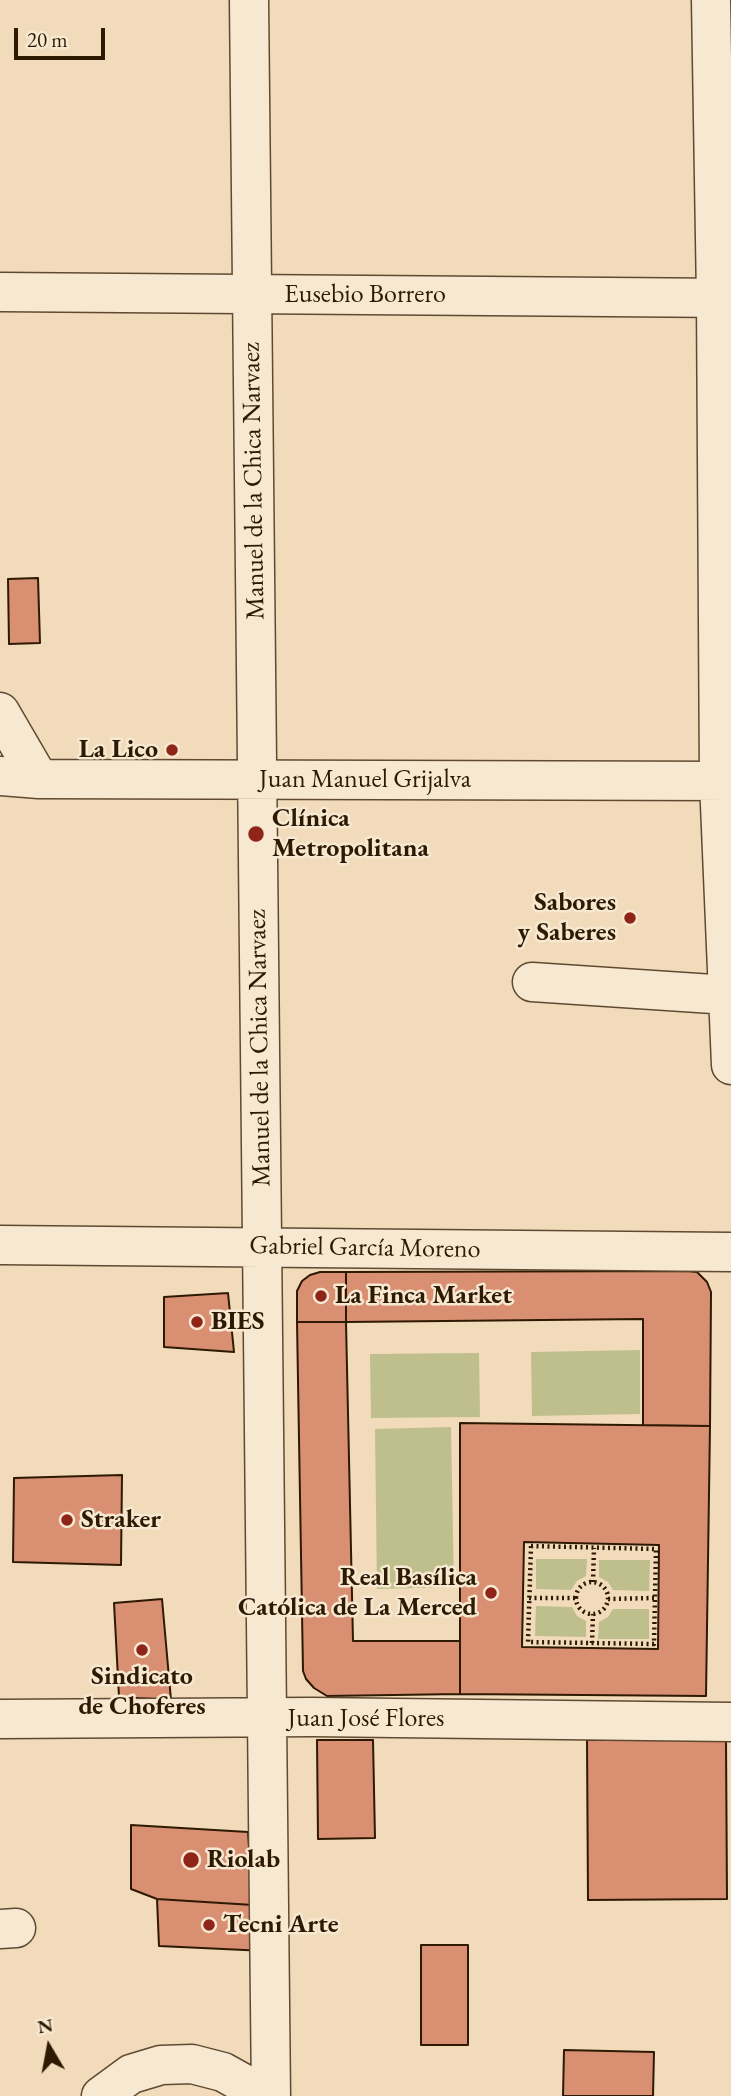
<!DOCTYPE html>
<html>
<head>
<meta charset="utf-8">
<style>
  body { margin:0 }
  #map { position:relative; width:731px; height:2096px; overflow:hidden; background:#f2dbba; font-family:"EB Garamond",serif }
  canvas { display:block }
  .north { position:absolute; left:14px; top:2012px; width:70px; height:70px; -webkit-text-stroke:5px #f7e8d2; paint-order:stroke; rotate:350deg; font-size:19px; font-weight:700; line-height:28px; text-align:center; color:#2e1903 }
  .north::after { content:''; display:block; margin:auto; width:24px; height:32px; background:#2e1903; clip-path:polygon(50% 0,100% 100%,50% 72%,0 100%) }
  .scale { position:absolute; left:14px; top:28px; width:91px; height:32px; box-sizing:border-box; border:4px solid #2e1903; border-top:0; padding-left:9px; font-size:21px; line-height:24px; white-space:nowrap; color:#2e1903; -webkit-text-stroke:5px #f7e8d2; paint-order:stroke }
</style>
</head>
<body>
<div id="map">
<canvas width="731" height="2096"></canvas>
<div class="north">N</div>
<div class="scale">20 m</div>
</div>
<script>
const ctx = document.querySelector('canvas').getContext('2d');
ctx.lineJoin = 'round';
function paint(path, color) { ctx.fillStyle = color; ctx.fill(path, 'evenodd'); }
const poly = rows => new Path2D(rows.map(r => 'M' + r).join(''));
function trace(path, color, width, dash) { ctx.strokeStyle = color; ctx.lineWidth = width; ctx.lineCap = dash ? 'butt' : 'round'; ctx.setLineDash(dash || []); ctx.stroke(path); }
function label(font, color, halo, rows, align = 'center') {
  ctx.font = font + ' "EB Garamond",serif'; ctx.lineWidth = 5; ctx.setLineDash([]); ctx.textBaseline = 'middle'; ctx.strokeStyle = halo; ctx.fillStyle = color; for (const [text, x, y, turn = 0] of rows) {
    ctx.save(); ctx.translate(x, y); ctx.rotate((+turn || 0) * Math.PI / 180); ctx.textAlign = isNaN(turn) ? turn : align; if (halo) ctx.strokeText(text, 0, 0); ctx.fillText(text, 0, 0); ctx.restore();
  }
}
paint(poly([
  [640,1350,640,1414,532,1416,531,1352],
  [479,1353,480,1417,371,1418,370,1354],
  [451,1427,454,1587,377,1589,375,1429],
  [536,1559,587,1559,586,1576,577,1581,571,1590,536,1589],
  [599,1560,650,1560,649,1591,613,1590,608,1582,599,1577],
  [536,1606,572,1607,577,1616,586,1621,586,1637,535,1636],
  [613,1609,649,1609,649,1639,598,1639,599,1622,608,1617]
]), '#bebf8d');
const building = poly([
  [38,578,40,643,9,644,8,579,38,578],
  [687,1271,697,1272,707,1282,711,1292,710,1426,643,1425,643,1319,346,1322,346,1272,687,1271],
  [320,1272,346,1272,346,1322,297,1322,297,1291,302,1281,310,1275,320,1272],
  [228,1293,234,1352,164,1347,164,1297,228,1293],
  [297,1322,346,1322,353,1641,460,1641,460,1694,327,1696,314,1688,306,1679,303,1671,297,1322],
  [460,1423,710,1426,706,1696,460,1694,460,1423],
  [524,1542,659,1545,658,1649,522,1647,524,1542],
  [122,1475,121,1565,13,1562,14,1478,122,1475],
  [162,1599,171,1700,119,1697,114,1603,162,1599],
  [726,1739,727,1899,588,1900,587,1740,726,1739],
  [317,1740,373,1740,375,1838,318,1839,317,1740],
  [131,1825,248,1832,253,1905,157,1899,131,1889,131,1825],
  [157,1899,253,1905,266,1951,159,1946,157,1899],
  [421,1945,468,1945,468,2045,421,2045,421,1945],
  [564,2050,654,2052,653,2096,563,2096,564,2050]
]);
paint(building, '#d99072');
trace(building, '#2e1903', 2);
const minor = poly([
  [249,0,271,2096],
  [711,0,716,298,719,781,731,1065],
  [0,292,731,298],
  [0,712,39,779],
  [0,776,39,779,731,781],
  [532,982,728,995],
  [0,1245,731,1252],
  [0,1719,312,1717,731,1722],
  [0,1929,16,1928],
  [101,2096,131,2074,161,2065,192,2064,223,2072,250,2087,258,2096]
]);
trace(minor, '#5f4a31', 41);
trace(poly([
  [531,1546,656,1549,654,1644,528,1642,531,1546],
  '576 1598a16 16 0 1 1 32 0a16 16 0 1 1-32 0Z',
  [593,1582,594,1548],
  [529,1598,576,1598],
  [608,1599,654,1598],
  [592,1643,593,1614]
]), '#2e1903', 4.5, [2, 3.5]);
trace(minor, '#f7e8d2', 38);
for (const [x, y, r, color] of [
  [172,750,7,"#8f2418"],
  [256,834,9,"#8f2418"],
  [630,918,7,"#8f2418"],
  [321,1296,7,"#8f2418"],
  [197,1322,7,"#8f2418"],
  [67,1520,7,"#8f2418"],
  [491,1593,7,"#8f2418"],
  [142,1650,7,"#8f2418"],
  [191,1860,9,"#8f2418"],
  [209,1925,7,"#8f2418"]
]) { const dot = new Path2D(); dot.arc(x, y, r, 0, 2 * Math.PI); ctx.fillStyle = color; ctx.fill(dot); trace(dot, '#f7e8d2', 2.5); }
label('26px', '#2e1903', '#f7e8d2', [
  ["Eusebio Borrero",365,295],
  ["Manuel de la Chica Narvaez",254,481,-91],
  ["Juan Manuel Grijalva",365,780],
  ["Manuel de la Chica Narvaez",260,1048,-91],
  ["Gabriel García Moreno",365,1248,1],
  ["Juan José Flores",366,1719]
]);
label('bold 26px', '#2e1903', '#f7e8d2', [
  ["La Lico",158,750,"right"],
  ["Clínica",272,819],
  ["Metropolitana",272,849],
  ["Sabores",616,903,"right"],
  ["y Saberes",616,933,"right"],
  ["La Finca Market",335,1296],
  ["BIES",211,1322],
  ["Straker",81,1520],
  ["Real Basílica",477,1578,"right"],
  ["Católica de La Merced",477,1608,"right"],
  ["Sindicato",142,1677,"center"],
  ["de Choferes",142,1707,"center"],
  ["Riolab",207,1860],
  ["Tecni Arte",223,1925]
], 'left');
</script>
</body>
</html>
